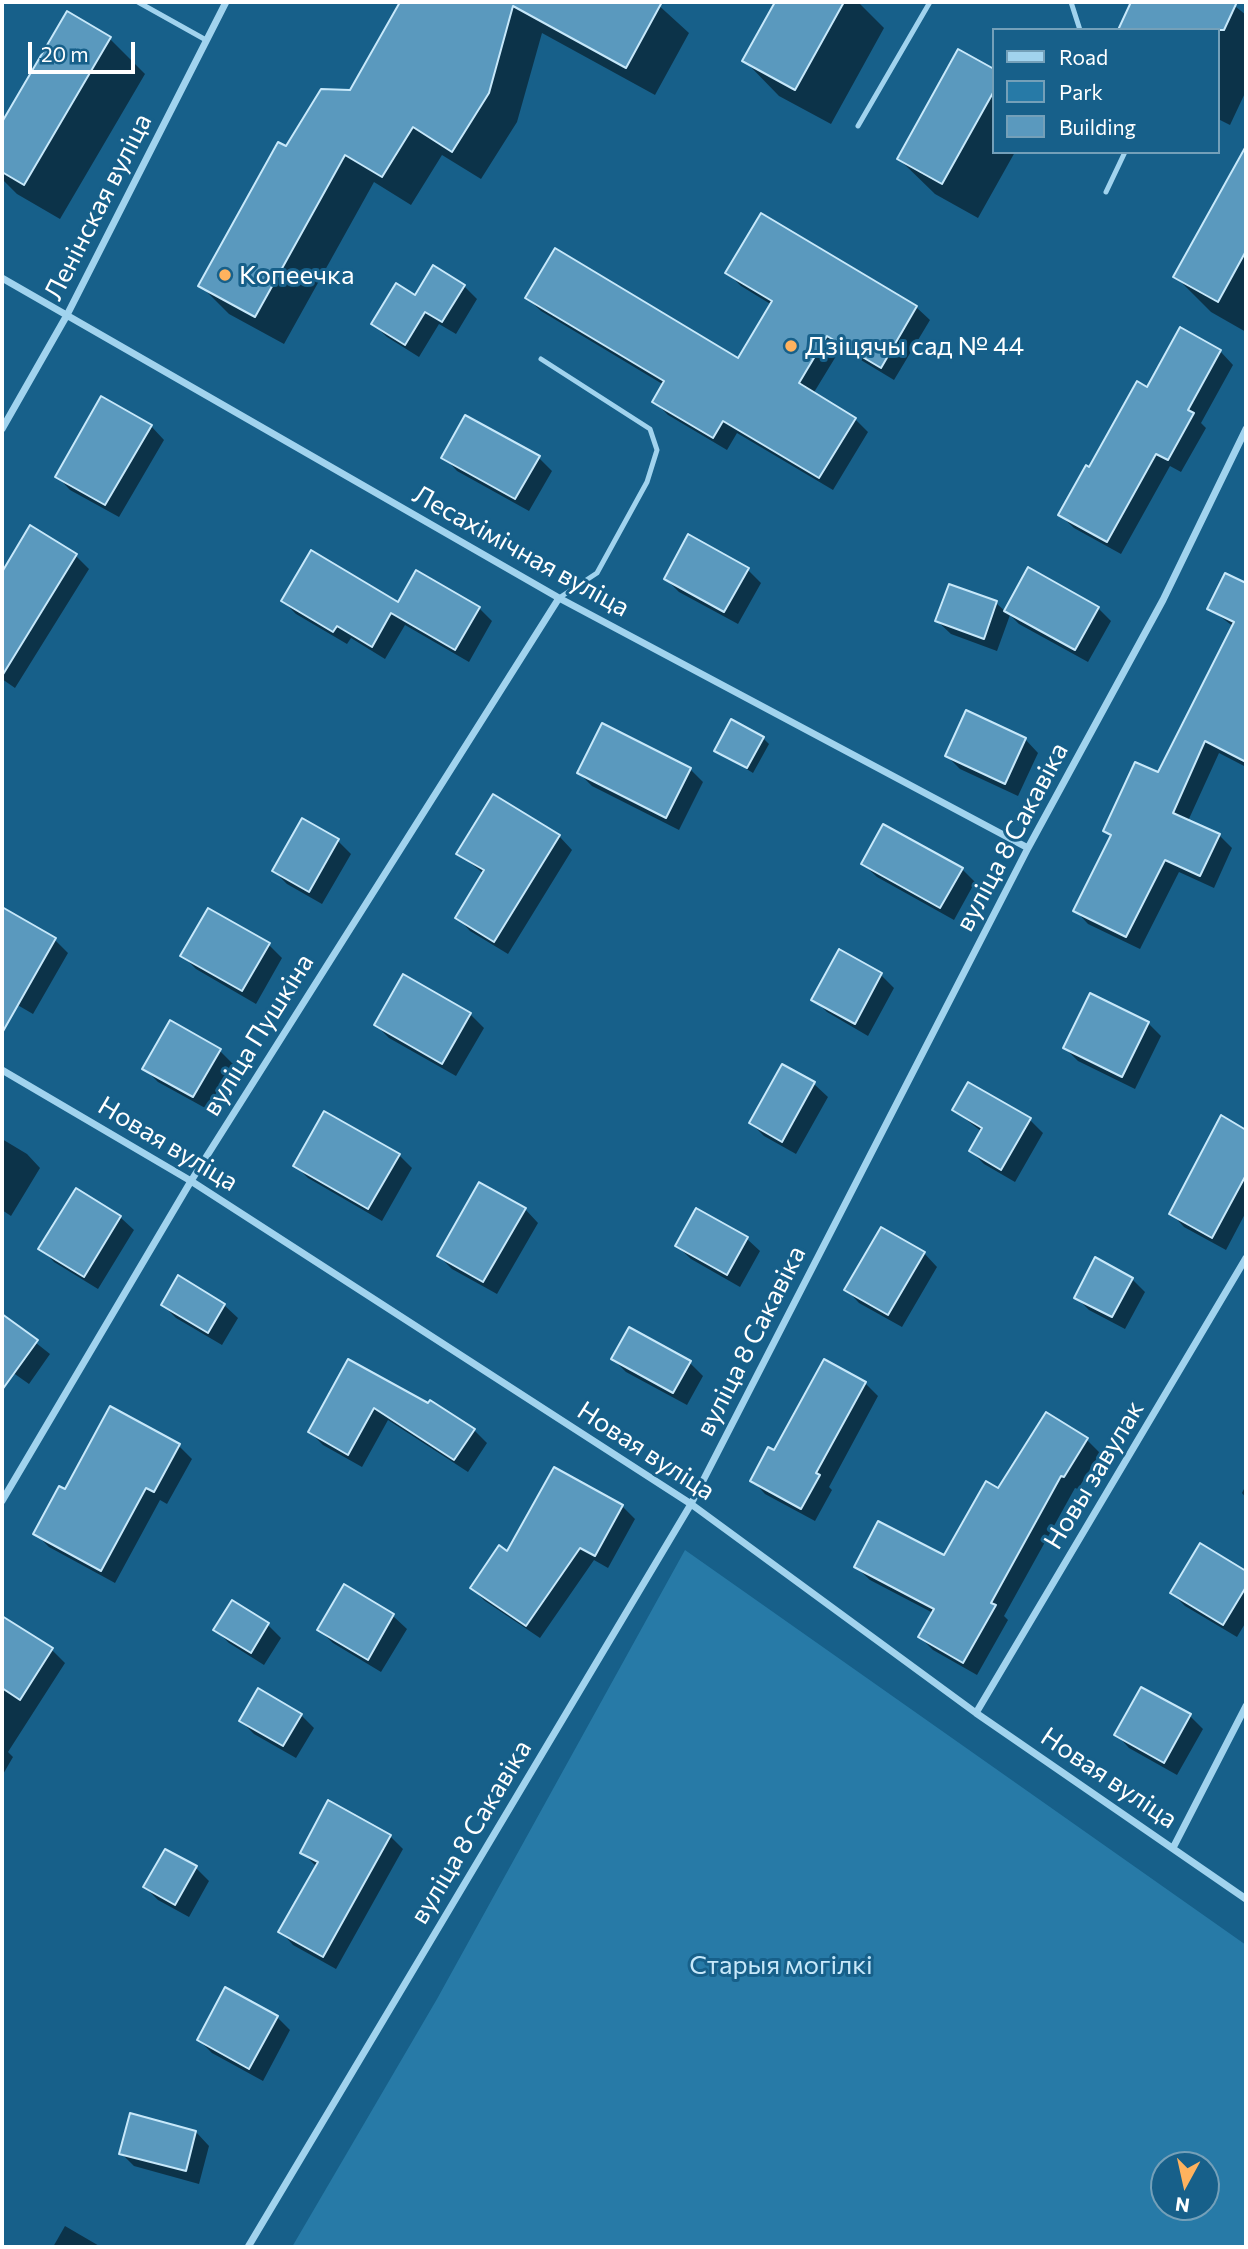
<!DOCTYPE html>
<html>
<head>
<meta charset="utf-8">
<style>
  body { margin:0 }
  #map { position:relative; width:1248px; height:2249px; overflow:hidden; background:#17608a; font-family:Commissioner,sans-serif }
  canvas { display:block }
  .frame { position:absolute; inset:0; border:4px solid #fff; pointer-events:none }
  .legend { position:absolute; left:992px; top:28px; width:228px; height:126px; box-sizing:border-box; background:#17608a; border:2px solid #74a0b9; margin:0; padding:9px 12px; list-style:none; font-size:21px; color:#fff }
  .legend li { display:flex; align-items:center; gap:14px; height:35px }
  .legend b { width:35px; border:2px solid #74a0b9 }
  .north { position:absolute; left:1150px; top:2151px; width:70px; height:70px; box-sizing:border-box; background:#17608a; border:2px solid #74a0b9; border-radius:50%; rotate:188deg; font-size:19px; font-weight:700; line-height:28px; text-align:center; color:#fff }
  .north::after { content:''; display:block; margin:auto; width:24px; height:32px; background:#ffb25e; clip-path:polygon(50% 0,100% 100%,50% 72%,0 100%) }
  .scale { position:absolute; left:28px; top:42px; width:107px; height:32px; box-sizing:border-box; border:4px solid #fff; border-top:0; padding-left:9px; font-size:21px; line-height:24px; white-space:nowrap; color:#fff; -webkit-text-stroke:5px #17608a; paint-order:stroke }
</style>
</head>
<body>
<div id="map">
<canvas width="1248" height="2249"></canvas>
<div class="frame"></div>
<ul class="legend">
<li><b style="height:9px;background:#a1d3ee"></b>Road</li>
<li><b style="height:19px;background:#277aa7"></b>Park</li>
<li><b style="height:19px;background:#5a99be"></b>Building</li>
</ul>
<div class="north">N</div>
<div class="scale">20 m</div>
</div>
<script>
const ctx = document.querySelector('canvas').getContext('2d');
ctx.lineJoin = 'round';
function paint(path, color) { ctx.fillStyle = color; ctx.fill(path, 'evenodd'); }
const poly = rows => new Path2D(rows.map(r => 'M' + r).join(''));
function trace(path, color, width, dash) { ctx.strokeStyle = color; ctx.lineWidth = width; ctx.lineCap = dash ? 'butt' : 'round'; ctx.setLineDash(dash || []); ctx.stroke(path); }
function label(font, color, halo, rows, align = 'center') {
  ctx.font = font + ' Commissioner,sans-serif'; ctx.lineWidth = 6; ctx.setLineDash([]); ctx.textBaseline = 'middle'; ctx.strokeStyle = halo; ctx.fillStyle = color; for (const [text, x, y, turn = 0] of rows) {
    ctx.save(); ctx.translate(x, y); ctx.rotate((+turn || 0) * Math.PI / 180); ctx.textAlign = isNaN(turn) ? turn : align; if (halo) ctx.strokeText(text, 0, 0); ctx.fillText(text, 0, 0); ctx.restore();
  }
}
paint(poly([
  [685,1550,1246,1945,1246,2247,292,2247,437,1999],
  [1164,2165,1206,2165,1206,2207,1164,2207]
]), '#277aa7');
paint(poly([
  [402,2,655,2,689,33,655,95,542,33,517,122,481,179,442,155,411,205,374,182,284,344,229,314,200,285,286,148,351,92],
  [777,2,858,2,884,28,831,124,779,96,744,60],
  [1133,2,1230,2,1246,15,1246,91,1230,125,1218,119,1218,30,1120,30],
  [67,14,110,39,145,74,60,219,17,194,2,179,2,125],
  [959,51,994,71,994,152,1015,152,978,218,935,194,899,159],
  [1239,163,1246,168,1246,332,1211,312,1176,277],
  [728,273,916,307,930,320,894,380,841,348,813,394,855,419,868,432,833,490,737,433,727,450,668,415,654,401,664,385,541,311,527,298,739,360,772,305,741,286],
  [464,286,477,299,456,334,439,324,419,357,387,337,373,324,415,297],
  [1220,351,1233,365,1201,423,1206,428,1181,472,1170,466,1121,554,1074,528,1060,515,1147,389],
  [151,426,164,440,119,517,70,490,57,476],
  [444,457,538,457,552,471,529,511,457,471],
  [31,528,76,556,89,569,15,688,2,679,2,575],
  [748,570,761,583,738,624,679,592,666,579],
  [1029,570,1098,608,1111,621,1088,662,1019,624,1010,615,997,651,951,634,937,621,996,603,1006,612],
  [1246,579,1246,767,1219,753,1188,821,1219,835,1232,848,1214,888,1179,872,1140,949,1088,924,1075,910,1112,837,1105,831,1158,774,1234,627,1209,608,1244,584],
  [283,601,479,608,492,621,469,662,405,625,385,659,351,638,347,644,296,614],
  [763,738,769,744,753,773,716,750],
  [1025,739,1038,753,1018,796,960,769,947,756],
  [690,769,703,782,679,830,592,786,579,773],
  [559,836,572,850,508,954,470,931,457,917,484,874,458,853],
  [338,841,351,854,322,904,287,884,274,871],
  [863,864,962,869,975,882,954,920,877,877],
  [8,913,55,940,68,953,33,1014,2,996,2,923],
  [269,945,282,958,256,1004,196,969,183,956],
  [881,975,894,988,868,1036,827,1012,814,999],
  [404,976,470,1014,484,1028,456,1076,389,1038,376,1025],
  [1148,1023,1161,1036,1135,1089,1078,1061,1065,1048],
  [220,1051,233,1064,207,1109,158,1082,144,1068],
  [782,1066,814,1084,828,1097,796,1154,764,1136,751,1123],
  [954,1110,1029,1119,1043,1133,1015,1182,984,1164,971,1151,982,1132],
  [1222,1118,1246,1132,1246,1212,1226,1250,1184,1227,1171,1213],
  [2,1139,27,1154,40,1168,11,1216,2,1210],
  [399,1155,412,1168,382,1221,308,1178,295,1165],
  [76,1190,120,1217,134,1230,98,1289,54,1262,41,1248],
  [525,1209,538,1223,497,1294,452,1269,439,1256],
  [746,1238,760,1251,740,1287,691,1259,677,1246],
  [924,1253,937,1267,902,1327,859,1303,846,1289],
  [179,1278,224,1305,238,1318,222,1345,176,1318,163,1305],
  [1132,1279,1145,1292,1125,1329,1089,1310,1076,1297],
  [2,1316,50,1354,29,1384,2,1365],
  [613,1359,690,1363,703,1376,687,1405,626,1372],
  [349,1361,474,1430,487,1443,468,1472,388,1420,362,1467,323,1445,310,1432],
  [865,1383,878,1396,829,1487,832,1490,815,1521,765,1494,752,1480,774,1453],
  [1046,1415,1087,1440,1100,1453,1078,1489,1075,1488,1004,1616,1008,1620,977,1675,933,1650,920,1637,933,1613,870,1580,856,1567,945,1558,999,1491],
  [179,1446,192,1459,167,1504,160,1500,115,1583,49,1547,35,1533,65,1491],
  [1246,1485,1246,1498,1242,1493],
  [622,1506,635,1519,608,1568,594,1560,540,1638,485,1601,472,1588,508,1553],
  [1200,1545,1246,1573,1246,1622,1237,1637,1185,1606,1172,1593],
  [345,1587,393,1616,407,1629,381,1672,333,1643,319,1630],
  [233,1602,268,1625,281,1638,264,1665,229,1643,216,1630],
  [2,1618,51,1649,65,1663,8,1752,13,1757,2,1776],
  [301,1715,314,1728,296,1758,254,1734,241,1721],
  [1190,1716,1203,1729,1177,1775,1129,1748,1116,1734],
  [390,1836,403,1849,336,1969,293,1945,280,1931,317,1867,302,1852],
  [196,1868,209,1881,189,1917,158,1900,145,1887],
  [277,2017,290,2030,263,2081,212,2053,199,2040],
  [196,2132,209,2146,199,2184,134,2166,121,2153],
  [65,2226,101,2247,53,2247]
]), '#0007');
const building = poly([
  [400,2,662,2,626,68,513,6,489,93,452,152,413,127,382,177,345,155,255,317,198,286,278,142,286,146,321,89,350,90,400,2],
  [775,2,844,2,795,90,742,61,775,2],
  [1131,2,1237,2,1224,30,1118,30,1131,2],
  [67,11,111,37,24,185,2,172,2,122,67,11],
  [958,49,994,69,994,91,942,184,897,159,958,49],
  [1246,146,1246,251,1218,302,1173,277,1246,146],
  [761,213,917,306,881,368,827,336,799,383,856,418,819,478,723,421,713,438,652,402,664,381,525,298,555,248,738,358,772,301,725,273,761,213],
  [433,265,465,285,442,322,425,312,405,345,371,324,396,283,415,295,433,265],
  [1180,327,1221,350,1188,410,1194,413,1168,460,1156,454,1107,542,1058,515,1086,465,1089,467,1137,381,1147,387,1180,327],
  [101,396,152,425,105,505,55,477,101,396],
  [465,415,540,456,515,499,441,458,465,415],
  [30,525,77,554,2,676,2,572,30,525],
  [688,534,749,568,724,612,664,579,688,534],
  [311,550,398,602,416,570,480,607,455,650,391,613,372,647,337,626,333,632,281,601,311,550],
  [1028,567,1099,607,1075,650,1004,611,1028,567],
  [1225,573,1246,583,1246,762,1205,741,1173,813,1220,834,1200,876,1165,860,1126,937,1073,911,1111,835,1103,831,1135,762,1158,772,1234,622,1207,609,1225,573],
  [949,584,997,601,984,639,935,621,949,584],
  [966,710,1026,738,1005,784,945,756,966,710],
  [731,719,764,737,747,768,714,751,731,719],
  [602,723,691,768,666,818,577,773,602,723],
  [493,794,560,835,494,942,455,918,484,870,456,854,493,794],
  [302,818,339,839,309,892,272,871,302,818],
  [883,824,963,868,940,908,861,864,883,824],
  [2,907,56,938,2,1033,2,907],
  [208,908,270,943,242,991,180,956,208,908],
  [839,949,882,973,855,1024,811,1000,839,949],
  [403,974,471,1013,442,1064,374,1025,403,974],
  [1090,993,1149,1022,1122,1077,1063,1048,1090,993],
  [170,1020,221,1049,193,1097,142,1069,170,1020],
  [782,1064,815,1082,782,1142,749,1123,782,1064],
  [968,1082,1031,1118,1001,1170,969,1151,982,1128,952,1110,968,1082],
  [324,1111,400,1154,368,1209,293,1166,324,1111],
  [1221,1115,1246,1130,1246,1175,1212,1238,1169,1214,1221,1115],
  [479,1182,526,1208,483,1282,437,1256,479,1182],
  [76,1188,121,1216,84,1277,38,1249,76,1188],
  [696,1208,748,1237,727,1275,675,1246,696,1208],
  [881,1227,925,1252,888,1315,844,1290,881,1227],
  [1095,1257,1133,1278,1112,1317,1074,1298,1095,1257],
  [178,1275,225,1304,208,1333,161,1305,178,1275],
  [2,1314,38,1340,2,1390,2,1314],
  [629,1327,691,1361,673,1393,611,1359,629,1327],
  [348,1359,428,1403,430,1400,475,1429,454,1460,374,1408,348,1455,308,1432,348,1359],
  [824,1359,866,1382,816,1473,820,1475,801,1509,750,1481,768,1447,774,1450,824,1359],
  [110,1406,180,1444,154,1492,146,1488,101,1571,33,1534,59,1486,65,1489,110,1406],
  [1046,1412,1088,1438,1064,1477,1061,1476,991,1603,996,1605,963,1663,918,1637,934,1609,854,1567,878,1521,944,1555,986,1481,998,1488,1046,1412],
  [554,1467,623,1505,595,1556,580,1548,526,1626,470,1588,499,1545,507,1551,554,1467],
  [1200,1543,1246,1571,1246,1587,1223,1625,1170,1593,1200,1543],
  [344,1584,394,1614,368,1660,317,1630,344,1584],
  [232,1600,269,1623,251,1653,213,1630,232,1600],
  [2,1616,53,1648,20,1700,2,1688,2,1616],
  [1141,1687,1191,1714,1164,1763,1114,1735,1141,1687],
  [258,1688,302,1714,283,1746,239,1721,258,1688],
  [328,1800,391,1835,323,1957,278,1932,318,1862,300,1853,328,1800],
  [165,1849,197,1866,175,1905,143,1887,165,1849],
  [225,1987,278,2016,249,2069,197,2040,225,1987],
  [130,2113,196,2131,186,2171,119,2154,130,2113]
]);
paint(building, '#5a99be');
trace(building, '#c7e8fa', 2);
trace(poly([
  [138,2,206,40],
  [1071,2,1080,30],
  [858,126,930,2],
  [1106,192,1125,152],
  [541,359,650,429,657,450,647,482,597,573,559,598]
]), '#a1d3ee', 5);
trace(poly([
  [2,278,559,598,1028,848],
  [2,429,67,315,226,2],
  [2,1070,191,1181,691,1504,976,1713,1246,1899],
  [2,1501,191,1181,559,598],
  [976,1713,1246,1258],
  [1174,1846,1246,1706],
  [248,2247,691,1504,1028,848,1163,600,1246,429]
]), '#a1d3ee', 7);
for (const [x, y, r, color] of [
  [225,275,7,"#ffb25e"],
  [791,346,7,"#ffb25e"]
]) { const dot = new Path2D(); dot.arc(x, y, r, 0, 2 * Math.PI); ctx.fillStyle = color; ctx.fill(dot); trace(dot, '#17608a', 2.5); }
label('26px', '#fff', '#17608a', [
  ["Ленінская вуліца",98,207,-63],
  ["Лесахімічная вуліца",521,551,29],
  ["вуліца 8 Сакавіка",1012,837,-62],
  ["вуліца Пушкіна",258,1035,-58],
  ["Новая вуліца",168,1144,31],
  ["вуліца 8 Сакавіка",751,1341,-63],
  ["Новая вуліца",646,1451,33],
  ["Новы завулак",1094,1475,-59],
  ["Новая вуліца",1109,1778,34],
  ["вуліца 8 Сакавіка",471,1832,-59]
]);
label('26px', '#fff', '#17608a', [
  ["Копеечка",239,275],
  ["Дзіцячы сад № 44",805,346]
], 'left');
label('26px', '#c7e8fa', '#17608a', [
  ["Старыя могілкі",781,1965]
]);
</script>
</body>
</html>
